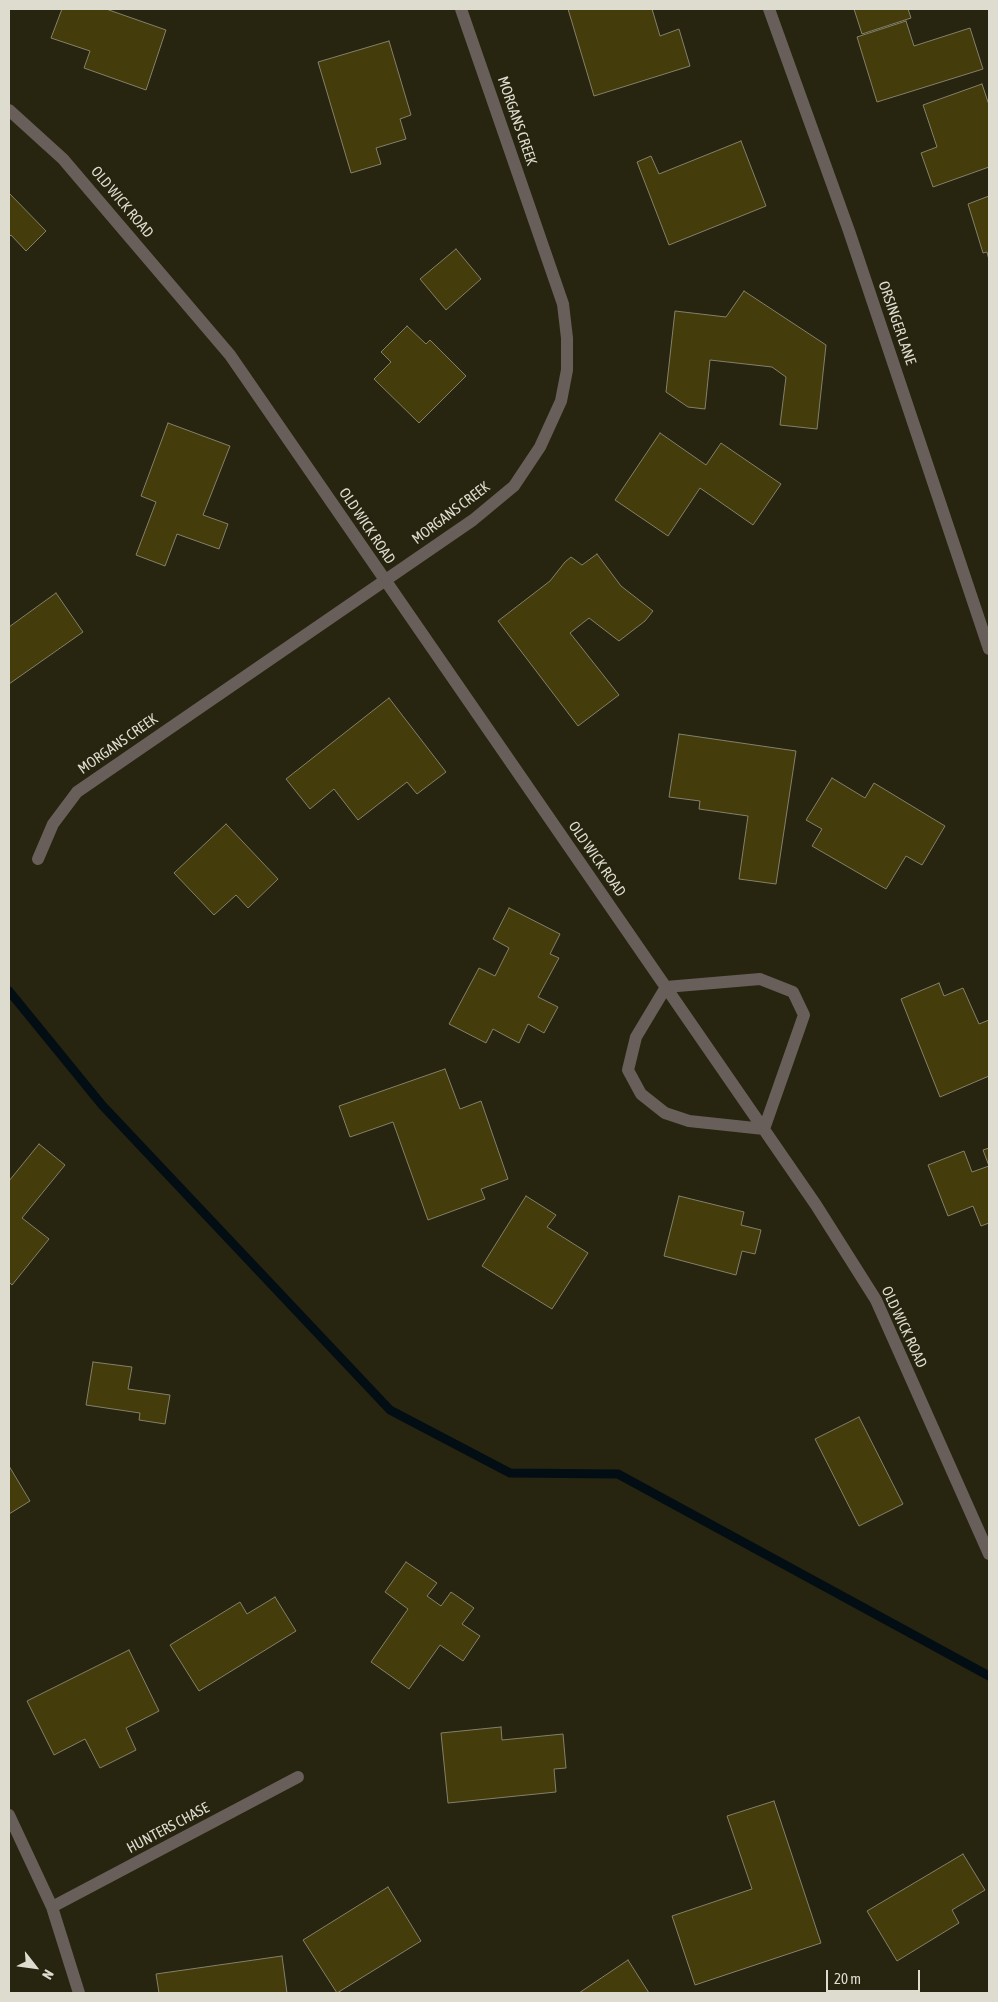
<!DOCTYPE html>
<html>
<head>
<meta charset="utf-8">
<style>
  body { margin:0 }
  #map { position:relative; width:998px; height:2002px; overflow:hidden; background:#272410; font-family:"Asap Condensed",sans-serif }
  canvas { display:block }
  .frame { position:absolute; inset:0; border:10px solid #dddccf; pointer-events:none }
  .north { position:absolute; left:10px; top:1942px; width:50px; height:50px; -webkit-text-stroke:4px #272410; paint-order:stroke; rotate:120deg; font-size:14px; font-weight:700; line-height:20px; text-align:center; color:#dddccf }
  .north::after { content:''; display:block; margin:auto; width:18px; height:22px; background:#dddccf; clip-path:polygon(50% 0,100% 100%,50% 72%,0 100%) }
  .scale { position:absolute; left:826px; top:1970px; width:94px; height:22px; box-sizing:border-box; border:2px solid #dddccf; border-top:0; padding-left:6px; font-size:15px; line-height:18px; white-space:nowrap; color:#dddccf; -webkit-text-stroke:4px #272410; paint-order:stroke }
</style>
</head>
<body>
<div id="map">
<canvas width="998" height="2002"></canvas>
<div class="frame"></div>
<div class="north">N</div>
<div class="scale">20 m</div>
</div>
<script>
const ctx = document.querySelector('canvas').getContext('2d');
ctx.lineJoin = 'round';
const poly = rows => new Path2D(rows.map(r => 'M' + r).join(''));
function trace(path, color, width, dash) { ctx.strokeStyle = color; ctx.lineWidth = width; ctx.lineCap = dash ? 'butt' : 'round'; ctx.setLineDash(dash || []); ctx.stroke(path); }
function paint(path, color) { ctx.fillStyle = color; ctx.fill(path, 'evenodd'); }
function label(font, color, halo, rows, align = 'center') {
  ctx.font = font + ' "Asap Condensed",sans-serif'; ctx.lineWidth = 5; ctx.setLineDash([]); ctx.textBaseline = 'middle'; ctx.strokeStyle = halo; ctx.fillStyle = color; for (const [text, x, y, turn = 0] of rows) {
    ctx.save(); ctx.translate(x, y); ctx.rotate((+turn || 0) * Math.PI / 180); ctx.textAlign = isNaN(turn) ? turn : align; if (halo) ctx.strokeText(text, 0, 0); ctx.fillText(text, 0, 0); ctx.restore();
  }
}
trace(poly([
  [9,991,102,1105,390,1410,510,1473,618,1474,989,1676]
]), '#030e14', 9);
const building = poly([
  [62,9,106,9,166,30,146,90,84,68,90,51,51,38,62,9],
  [568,9,652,9,660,36,679,29,690,66,594,96,568,9],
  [854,9,908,9,911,18,862,34,854,9],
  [906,21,914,46,970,28,983,69,877,102,857,37,906,21],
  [389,41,411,115,400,119,406,139,376,148,381,164,351,173,318,62,389,41],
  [982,84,989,105,989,167,933,187,921,153,937,147,923,105,982,84],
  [741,141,766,206,669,245,637,162,651,156,659,174,741,141],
  [9,193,46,231,26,251,11,235,9,237,9,193],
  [989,196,989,260,987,252,983,253,968,204,989,196],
  [456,249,481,279,446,310,420,279,456,249],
  [744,291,826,345,817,429,780,425,786,377,772,367,710,360,705,409,688,407,666,392,675,311,726,317,744,291],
  [407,326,426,344,430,340,466,376,419,423,374,379,391,362,381,352,407,326],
  [168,423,230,446,203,515,228,524,219,549,177,534,165,566,136,555,156,502,141,496,168,423],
  [660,433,706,465,721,443,781,484,753,525,700,488,668,536,615,500,660,433],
  [597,554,621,586,653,611,645,621,619,641,589,618,570,633,619,695,578,726,498,621,550,581,565,562,571,557,582,565,597,554],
  [56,593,83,632,9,684,9,627,56,593],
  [389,698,446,772,417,794,407,782,358,820,334,789,310,809,286,779,389,698],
  [679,734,796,751,776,884,739,879,748,816,699,809,700,801,669,797,679,734],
  [832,778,865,798,874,783,945,826,922,865,906,856,886,889,812,846,822,829,806,820,832,778],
  [226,824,278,879,248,908,236,895,214,915,174,873,226,824],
  [509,908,560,934,550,954,559,958,538,997,558,1007,544,1033,528,1024,519,1043,493,1029,486,1043,449,1024,479,968,495,976,509,948,493,939,509,908],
  [939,983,944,996,963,988,979,1024,989,1020,989,1076,940,1097,901,999,939,983],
  [445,1069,460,1109,481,1101,508,1179,481,1189,485,1199,428,1220,393,1122,350,1137,339,1106,445,1069],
  [39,1144,65,1165,22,1218,49,1239,12,1285,9,1282,9,1181,39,1144],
  [989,1148,989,1223,981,1226,973,1206,948,1216,928,1165,964,1151,972,1172,989,1166,983,1150,989,1148],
  [526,1196,556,1215,547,1227,588,1253,552,1309,482,1266,526,1196],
  [679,1196,744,1212,741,1225,761,1230,755,1254,742,1251,736,1275,664,1256,679,1196],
  [93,1362,132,1367,128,1389,170,1395,165,1424,139,1420,140,1413,86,1405,93,1362],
  [859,1417,903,1504,859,1526,815,1439,859,1417],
  [9,1466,30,1501,9,1514,9,1466],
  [406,1562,437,1583,427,1596,441,1606,451,1592,474,1608,462,1624,480,1636,463,1661,440,1645,409,1689,371,1662,408,1609,385,1592,406,1562],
  [275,1597,296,1631,199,1691,170,1645,240,1602,247,1614,275,1597],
  [129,1650,159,1711,126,1728,136,1750,100,1768,85,1739,54,1755,27,1701,129,1650],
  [501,1727,502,1740,563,1734,566,1768,554,1769,556,1792,448,1803,441,1733,501,1727],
  [774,1801,821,1943,695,1985,672,1916,752,1889,727,1816,774,1801],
  [963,1854,985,1890,952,1910,959,1923,897,1961,867,1911,963,1854],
  [388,1887,421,1941,337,1993,303,1940,388,1887],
  [282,1956,287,1993,159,1993,156,1974,282,1956],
  [628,1960,649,1993,579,1993,628,1960]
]);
paint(building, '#443c0b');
trace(building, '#84806a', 1);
trace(poly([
  [769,9,849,231,989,649],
  [9,110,63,159,230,355,816,1205,876,1300,989,1554],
  [38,859,53,824,77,792,473,520,514,486,540,447,561,401,567,370,567,338,563,304,461,9],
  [760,979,793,992,804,1015,764,1129,689,1121,665,1113,641,1094,628,1070,636,1037,666,987,760,979],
  [9,1815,52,1907,79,1993],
  [52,1907,298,1777]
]), '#695f5a', 12);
label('15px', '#dddccf', '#272410', [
  ["MORGANS CREEK",517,121,71],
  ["OLD WICK ROAD",122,202,50],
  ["ORSINGER LANE",897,323,71],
  ["MORGANS CREEK",451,513,-37],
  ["OLD WICK ROAD",367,526,56],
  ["MORGANS CREEK",118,744,-35],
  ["OLD WICK ROAD",597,859,55],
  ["OLD WICK ROAD",904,1327,65],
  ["HUNTERS CHASE",168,1828,-28]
]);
</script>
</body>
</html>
